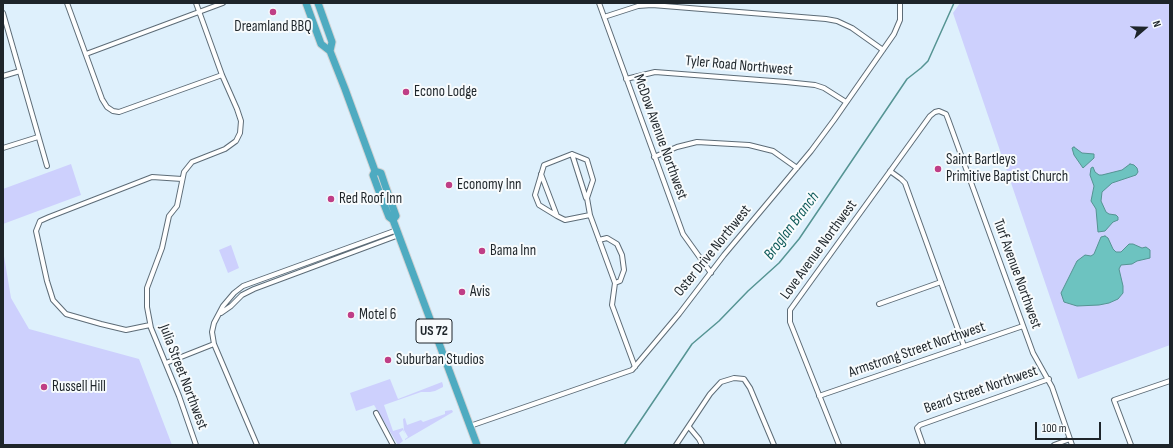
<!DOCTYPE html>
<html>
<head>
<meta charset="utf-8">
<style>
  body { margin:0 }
  #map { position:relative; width:1173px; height:448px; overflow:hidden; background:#def0fc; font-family:"Sofia Sans Condensed",sans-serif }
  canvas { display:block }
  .frame { position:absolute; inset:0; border:4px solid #1e252a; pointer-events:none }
  .north { position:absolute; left:1125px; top:8px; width:40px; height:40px; -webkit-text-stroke:3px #f7fbfd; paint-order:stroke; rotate:70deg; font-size:11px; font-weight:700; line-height:16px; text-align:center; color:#1e252a }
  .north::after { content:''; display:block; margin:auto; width:14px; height:18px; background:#1e252a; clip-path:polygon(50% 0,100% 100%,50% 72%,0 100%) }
  .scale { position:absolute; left:1035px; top:422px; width:66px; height:18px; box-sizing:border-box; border:2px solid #1e252a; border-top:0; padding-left:5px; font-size:12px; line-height:14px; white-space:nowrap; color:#1e252a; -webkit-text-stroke:3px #f7fbfd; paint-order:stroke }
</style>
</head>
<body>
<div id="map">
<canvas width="1173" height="448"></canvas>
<div class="frame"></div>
<div class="north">N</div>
<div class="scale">100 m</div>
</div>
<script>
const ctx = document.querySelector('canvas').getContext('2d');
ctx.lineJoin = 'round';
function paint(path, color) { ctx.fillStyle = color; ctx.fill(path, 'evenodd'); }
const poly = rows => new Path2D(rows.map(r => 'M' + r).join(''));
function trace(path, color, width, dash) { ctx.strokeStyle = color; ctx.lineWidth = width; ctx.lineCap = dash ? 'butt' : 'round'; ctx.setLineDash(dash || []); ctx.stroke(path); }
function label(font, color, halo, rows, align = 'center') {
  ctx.font = font + ' "Sofia Sans Condensed",sans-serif'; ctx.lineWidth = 4; ctx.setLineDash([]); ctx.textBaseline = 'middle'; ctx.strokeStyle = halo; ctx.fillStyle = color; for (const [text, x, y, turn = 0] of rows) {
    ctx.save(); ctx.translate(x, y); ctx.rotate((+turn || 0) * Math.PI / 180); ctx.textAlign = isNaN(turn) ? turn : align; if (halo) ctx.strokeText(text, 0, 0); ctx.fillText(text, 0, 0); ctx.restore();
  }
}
paint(poly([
  [960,3,1170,3,1170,345,1078,379,953,13],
  [71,164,81,195,3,224,3,189],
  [231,245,239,268,228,273,219,250],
  [3,250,11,298,29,329,139,359,172,445,3,445],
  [390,379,398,399,442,382,443,385,443,387,435,391,430,392,421,392,384,405,393,431,403,428,405,434,403,430,399,433,403,441,398,445,374,405,356,411,350,393],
  [452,410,453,412,405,440,405,439,408,437,404,430,403,419,405,418,407,425,421,420,423,422,445,414,445,411]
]), '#cdd0fd');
const water = poly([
  [1074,147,1082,153,1094,154,1094,158,1083,168,1074,155,1072,148,1074,147],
  [1130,164,1134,165,1137,168,1138,172,1136,175,1112,183,1102,192,1101,201,1106,212,1109,214,1116,215,1118,217,1118,220,1113,222,1105,231,1098,232,1096,209,1091,201,1094,186,1090,175,1091,168,1093,167,1095,172,1099,175,1102,175,1122,170,1130,164],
  [1105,236,1108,238,1113,249,1116,252,1121,252,1129,244,1133,244,1142,248,1146,247,1150,250,1150,258,1137,261,1132,264,1121,265,1119,269,1123,286,1123,293,1118,299,1109,303,1099,305,1077,306,1064,302,1061,293,1077,261,1085,255,1091,256,1094,254,1101,237,1105,236]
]);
paint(water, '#6dc3c0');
trace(water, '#559493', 1);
trace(poly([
  [624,445,692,344,719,321,748,291,779,263,799,239,907,79,921,68,928,61,954,3]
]), '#559493', 1.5);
const street = poly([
  [67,3,102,99,107,107,113,111,119,112,222,75],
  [196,3,222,75,237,109,241,121,240,133,236,141,225,149,192,162,184,172,177,206,169,216,162,248,147,288,147,307,151,328,179,396,196,445],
  [599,3,683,234,711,273],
  [3,13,47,166],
  [604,17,638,6,652,5,826,19,837,21,852,28,883,50],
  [86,54,223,3],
  [3,76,20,71],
  [626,79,655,72,786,82,815,85,824,88,846,102],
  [3,148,38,137],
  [572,154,586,198],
  [654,157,677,147,697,142,749,145,773,151,797,168],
  [890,171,901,179,905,183,964,346],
  [541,174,557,216,565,220,590,215],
  [557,216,539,205,535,195,544,165,572,154,587,160,593,180,587,198,590,215,615,283,612,305,635,367],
  [599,240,607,238,617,244,622,255,624,270,620,281,615,283],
  [879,304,941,282],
  [221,313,231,306,242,295,254,289,399,235],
  [150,325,126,330,101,324,66,314,53,300,47,281,36,231,40,221,49,217,152,177,182,179],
  [166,363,214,344],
  [819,396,1023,326],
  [376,413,393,445],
  [470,426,632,370,679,314,724,255,811,151,834,120,894,34,900,20,900,3],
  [689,427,699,439,702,445],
  [257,445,214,344,212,332,214,323,223,306,234,293,243,286,397,230],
  [676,445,710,394,721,382,734,378,744,379,750,388,774,445],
  [839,445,790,322,790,310,930,116,935,112,939,111,946,114,948,119,1033,353,1052,387,1072,445],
  [923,445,917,428,920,425,1049,379],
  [1054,445,1070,439],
  [1131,445,1114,400,1170,381]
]);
const highway = poly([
  [306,3,321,44,330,51,345,89,375,171,373,175,380,194,389,217,393,220,477,445],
  [318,3,332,42,330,51],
  [375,171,381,173,385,185,396,216,393,220]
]);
trace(street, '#5d6c77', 6);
trace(highway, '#d2d3d4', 9);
trace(street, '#fff', 4);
trace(highway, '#4eabc1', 7);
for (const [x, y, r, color] of [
  [273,12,4,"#bf3e86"],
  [406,92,4,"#bf3e86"],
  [938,169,4,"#bf3e86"],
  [449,185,4,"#bf3e86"],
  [331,199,4,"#bf3e86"],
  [482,251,4,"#bf3e86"],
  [462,292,4,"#bf3e86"],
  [351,315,4,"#bf3e86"],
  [388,360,4,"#bf3e86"],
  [44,387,4,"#bf3e86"]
]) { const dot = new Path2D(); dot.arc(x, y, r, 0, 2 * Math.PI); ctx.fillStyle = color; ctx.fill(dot); trace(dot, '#f7fbfd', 1.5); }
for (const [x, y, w] of [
  [434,331,36]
]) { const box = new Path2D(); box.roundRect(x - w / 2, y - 12, w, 24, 3); ctx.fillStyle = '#f7fbfd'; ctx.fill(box); trace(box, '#1e252a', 1); }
label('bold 14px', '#1e252a', null, [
  ["US 72",434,331]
]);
label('15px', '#1e252a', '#f7fbfd', [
  ["Dreamland BBQ",273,27,"center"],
  ["Econo Lodge",414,92],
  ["Saint Bartleys",946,160],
  ["Primitive Baptist Church",946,177],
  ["Economy Inn",457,185],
  ["Red Roof Inn",339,199],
  ["Bama Inn",490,251],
  ["Avis",470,292],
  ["Motel 6",359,315],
  ["Suburban Studios",396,360],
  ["Russell Hill",52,387]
], 'left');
label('15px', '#1e252a', '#f7fbfd', [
  ["Tyler Road Northwest",739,66,5],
  ["McDow Avenue Northwest",660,137,70],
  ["Love Avenue Northwest",819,250,-54],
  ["Oster Drive Northwest",713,251,-51],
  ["Turf Avenue Northwest",1017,274,70],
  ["Armstrong Street Northwest",917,350,-19],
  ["Julia Street Northwest",183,377,69],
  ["Beard Street Northwest",981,390,-19]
]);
label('italic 16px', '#0e5a59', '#f7fbfd', [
  ["Broglan Branch",792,226,-53]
]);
</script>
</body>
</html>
